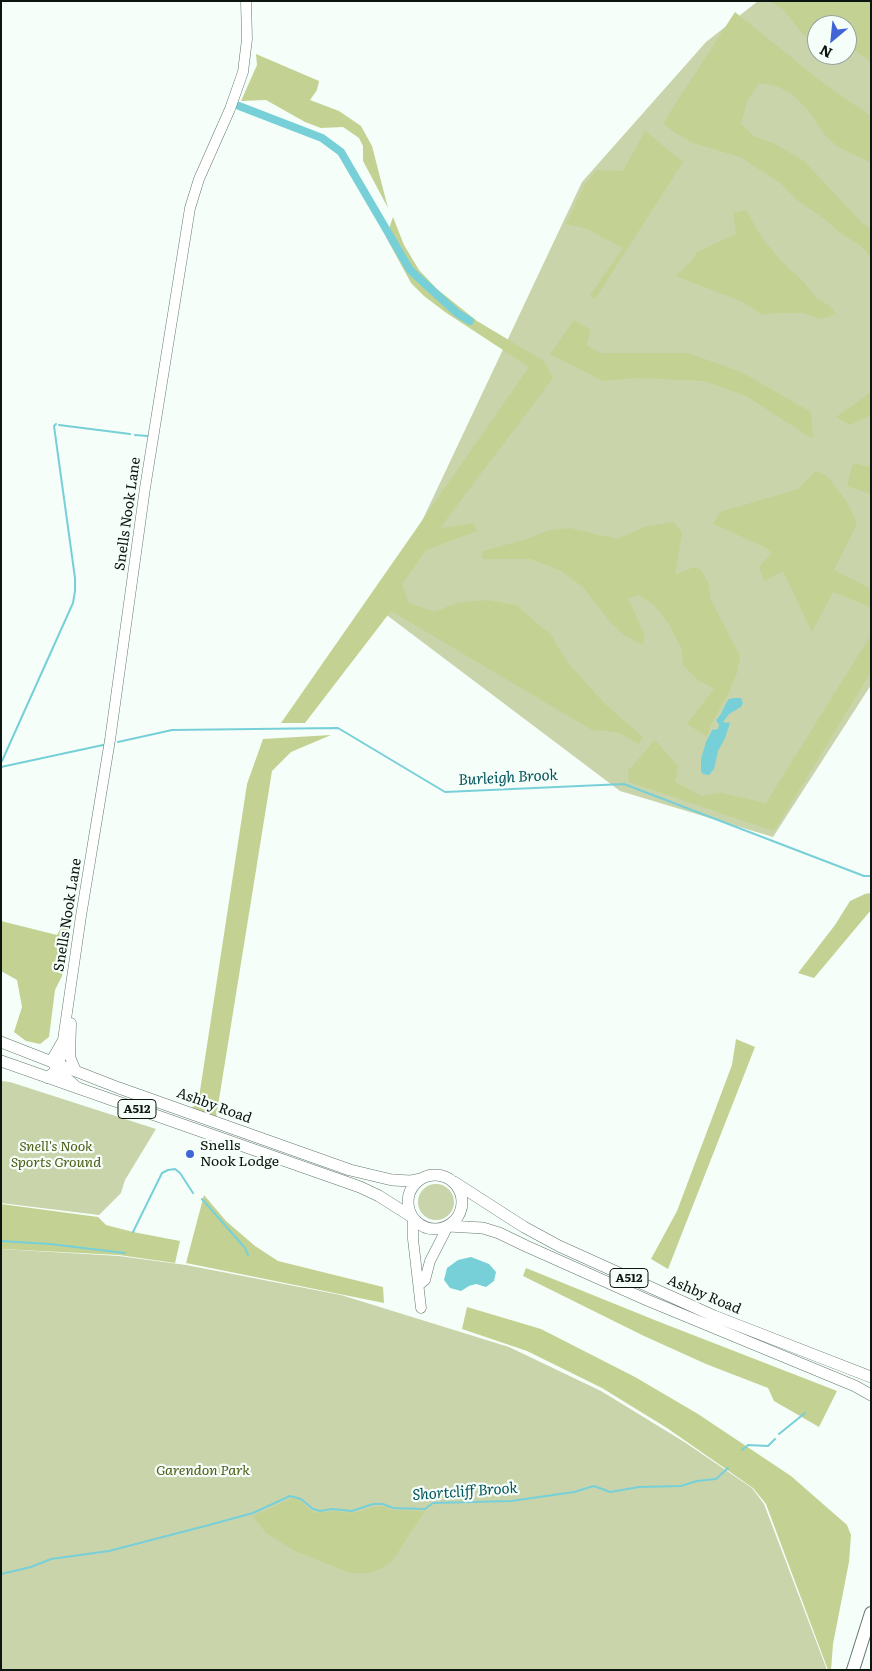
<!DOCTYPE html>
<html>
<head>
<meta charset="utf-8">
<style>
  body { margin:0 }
  #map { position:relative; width:872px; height:1671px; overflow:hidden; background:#f5fef9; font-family:Literata,serif }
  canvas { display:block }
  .frame { position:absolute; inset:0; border:2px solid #0d1510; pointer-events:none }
  .north { position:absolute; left:807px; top:15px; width:50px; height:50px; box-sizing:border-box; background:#f5fef9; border:1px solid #98a19c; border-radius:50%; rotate:208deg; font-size:14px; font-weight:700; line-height:20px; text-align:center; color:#0d1510 }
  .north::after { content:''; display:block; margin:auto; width:18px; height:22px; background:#4165d7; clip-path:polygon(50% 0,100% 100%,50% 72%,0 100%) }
</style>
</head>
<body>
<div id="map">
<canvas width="872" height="1671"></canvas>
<div class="frame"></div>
<div class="north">N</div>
</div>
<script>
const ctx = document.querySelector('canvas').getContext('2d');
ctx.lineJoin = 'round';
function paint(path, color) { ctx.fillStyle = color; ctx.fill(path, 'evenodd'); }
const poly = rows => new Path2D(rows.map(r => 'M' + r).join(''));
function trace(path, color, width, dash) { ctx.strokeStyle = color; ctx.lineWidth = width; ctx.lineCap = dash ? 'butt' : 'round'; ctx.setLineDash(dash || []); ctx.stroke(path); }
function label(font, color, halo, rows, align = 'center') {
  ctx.font = font + ' Literata,serif'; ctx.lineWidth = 4.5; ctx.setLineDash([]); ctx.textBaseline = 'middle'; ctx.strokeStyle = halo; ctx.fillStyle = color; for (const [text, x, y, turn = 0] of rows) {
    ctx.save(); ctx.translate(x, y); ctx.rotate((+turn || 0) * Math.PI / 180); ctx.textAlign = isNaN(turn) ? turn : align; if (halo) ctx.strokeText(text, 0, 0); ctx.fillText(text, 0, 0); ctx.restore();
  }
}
paint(poly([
  [758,1,871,1,871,685,773,837,620,791,380,610,582,182,706,42],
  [817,25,847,25,847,55,817,55],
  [1,1081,10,1082,156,1129,125,1180,121,1193,99,1215,1,1203],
  '418 1202a18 18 0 1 1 36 0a18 18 0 1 1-36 0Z',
  [1,1249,119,1256,186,1265,341,1295,509,1347,601,1391,686,1443,752,1488,764,1504,827,1670,1,1670]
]), '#c9d4ab');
paint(poly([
  [770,1,871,1,871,62,847,45,847,25,817,25,817,37,803,35,784,10],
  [735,12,828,87,871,116,871,163,838,147,825,135,808,110,792,94,774,85,759,83,747,101,741,124,754,136,773,143,804,161,863,224,871,228,871,257,860,245,842,234,823,218,797,200,779,182,760,170,740,157,693,143,675,133,663,123],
  [256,54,319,81,317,90,310,100,339,111,361,126,372,146,388,208,363,161,363,146,359,138,343,127,321,128,305,122,266,100,241,101,257,65],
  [645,131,683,162,595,299,590,295,623,248,587,229,566,224,585,184,597,170,623,171],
  [746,210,762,238,783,263,802,280,817,299,829,305,836,314,821,319,802,313,774,313,763,315,743,302,676,276,690,263,697,252,736,234,733,213],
  [393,217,404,245,419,270,437,289,477,321,544,361,553,378,440,528,474,523,477,531,426,550,402,584,409,603,435,612,456,603,488,600,516,605,551,635,568,663,603,702,643,737,639,744,617,732,592,730,391,611,305,723,281,723,529,367,445,312,424,296,411,283,386,237],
  [574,320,591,330,586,345,600,353,688,353,741,372,811,412,813,439,746,396,705,381,637,378,603,381,550,354],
  [871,392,871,415,850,425,836,417],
  [853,463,871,467,871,494,847,486],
  [816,471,827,476,847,502,857,524,834,570,871,589,871,603,870,607,833,592,812,632,783,571,764,581,759,567,772,553,765,547,713,524,720,512,798,489],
  [674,522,682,533,675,575,694,567,701,570,708,582,711,600,740,656,737,673,728,694,711,725,707,737,687,724,714,689,698,680,683,665,682,650,669,624,654,605,639,595,628,598,644,634,643,645,624,635,610,622,583,587,561,571,531,559,483,559,482,555,483,551,527,539,549,530,570,528,617,539,644,527],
  [871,635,871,672,774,831,629,782,628,771,655,740,678,766,675,782,702,796,721,793,766,803],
  [331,735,291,752,272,771,216,1118,193,1111,192,1107,198,1104,247,784,263,739],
  [871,893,871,910,814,978,798,973,835,925,850,901,865,894],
  [72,907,62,976,55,990,49,1037,40,1044,26,1041,14,1032,22,1007,17,980,1,971,1,921,57,935],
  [736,1039,755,1047,668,1269,651,1259,677,1211,732,1065],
  [204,1195,226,1221,255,1246,278,1261,383,1287,384,1303,186,1263],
  [1,1204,98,1217,106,1225,133,1232,180,1241,175,1263,119,1255,1,1249],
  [526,1268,657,1321,837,1391,819,1427,774,1401,768,1388,706,1364,644,1336,523,1276],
  [467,1307,541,1329,635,1377,698,1414,791,1476,847,1525,851,1535,849,1562,833,1644,831,1670,828,1670,766,1504,753,1488,667,1428,602,1388,527,1351,462,1329],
  [292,1498,300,1500,314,1513,335,1511,353,1513,374,1507,384,1506,391,1510,425,1511,392,1561,380,1569,369,1573,350,1573,295,1551,266,1533,253,1516]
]), '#c3d292');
paint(poly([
  [734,698,741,698,743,703,741,707,729,714,723,722,730,723,725,738,718,751,714,769,709,775,703,774,701,771,701,759,706,742,712,730,718,729,719,725,716,720,721,714,726,703,729,699],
  [471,1257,489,1264,496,1272,494,1281,486,1287,476,1284,469,1286,461,1291,450,1288,444,1280,447,1268,458,1260]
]), '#77d0d8');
trace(poly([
  [59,425,130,434],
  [135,435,148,436],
  [118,742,172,730,338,728,445,792,624,784,864,876,871,876],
  [2,761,73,603,75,591,75,578,54,426,56,424],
  [1,767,103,745],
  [202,1199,245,1248,248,1255],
  [133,1232,162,1173,168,1170,175,1169,180,1173,193,1193],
  [1,1241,50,1244,125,1253],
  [779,1434,805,1413],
  [742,1450,748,1445,768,1446,775,1439],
  [1,1574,31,1567,51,1559,109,1551,209,1525,253,1513,290,1496,301,1499,313,1509,320,1511,332,1509,352,1511,373,1504,383,1504,393,1508,425,1509,433,1503,511,1501,574,1492,594,1486,610,1492,639,1487,681,1486,697,1481,716,1479,728,1468]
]), '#77d0d8', 2);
trace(poly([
  [239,106,322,138,341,152,410,270,457,313,470,321]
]), '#77d0d8', 8);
const secondary = poly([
  [71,1023,70,1057,76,1071],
  [63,1040,51,1061,57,1069,78,1088],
  [47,1078,57,1069,64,1048,63,1040,81,916,110,740,145,488,190,208,199,179,230,109,243,72,247,39,246,1],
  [413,1218,413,1239,421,1308],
  [419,1285,425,1280,430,1261,448,1226]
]);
const primary = poly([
  [1,1042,119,1088,350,1170,392,1180,411,1181,421,1179],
  [1,1061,360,1187,379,1196,412,1217],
  '408 1202a27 27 0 1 1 54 0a27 27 0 1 1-54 0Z',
  [454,1182,524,1227,559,1246,714,1316,871,1377],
  [448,1226,483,1228,499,1233,526,1246,647,1300,855,1386,871,1395]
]);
const highway = poly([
  [853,1670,871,1613]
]);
trace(secondary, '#63786c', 11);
trace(primary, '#63786c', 12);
trace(highway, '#63786c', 14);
trace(secondary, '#fff', 10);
trace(primary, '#fff', 11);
trace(highway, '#fff', 12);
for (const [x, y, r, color] of [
  [190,1154,5,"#4165d7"]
]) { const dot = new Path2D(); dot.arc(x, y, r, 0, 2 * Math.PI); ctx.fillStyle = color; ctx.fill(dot); trace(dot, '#f5fef9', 2); }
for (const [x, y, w] of [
  [137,1109,38],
  [629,1278,38]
]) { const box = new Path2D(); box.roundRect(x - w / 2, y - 9.5, w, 19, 4); ctx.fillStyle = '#f5fef9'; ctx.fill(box); trace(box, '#0d1510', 1); }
label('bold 12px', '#0d1510', null, [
  ["A512",137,1109],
  ["A512",629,1278]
]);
label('14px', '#0d1510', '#f5fef9', [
  ["Snells Nook Lane",128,514,-82],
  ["Snells Nook Lane",68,915,-81],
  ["Ashby Road",214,1106,20],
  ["Ashby Road",704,1295,23]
]);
label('14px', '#0d1510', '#f5fef9', [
  ["Snells",200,1146],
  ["Nook Lodge",200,1162]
], 'left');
label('italic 14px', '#4f5c16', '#f5fef9', [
  ["Snell's Nook",56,1147],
  ["Sports Ground",56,1163],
  ["Garendon Park",203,1471]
]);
label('italic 15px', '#00545b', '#f5fef9', [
  ["Burleigh Brook",508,778,-3],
  ["Shortcliff Brook",465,1492,-4]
]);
</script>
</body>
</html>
